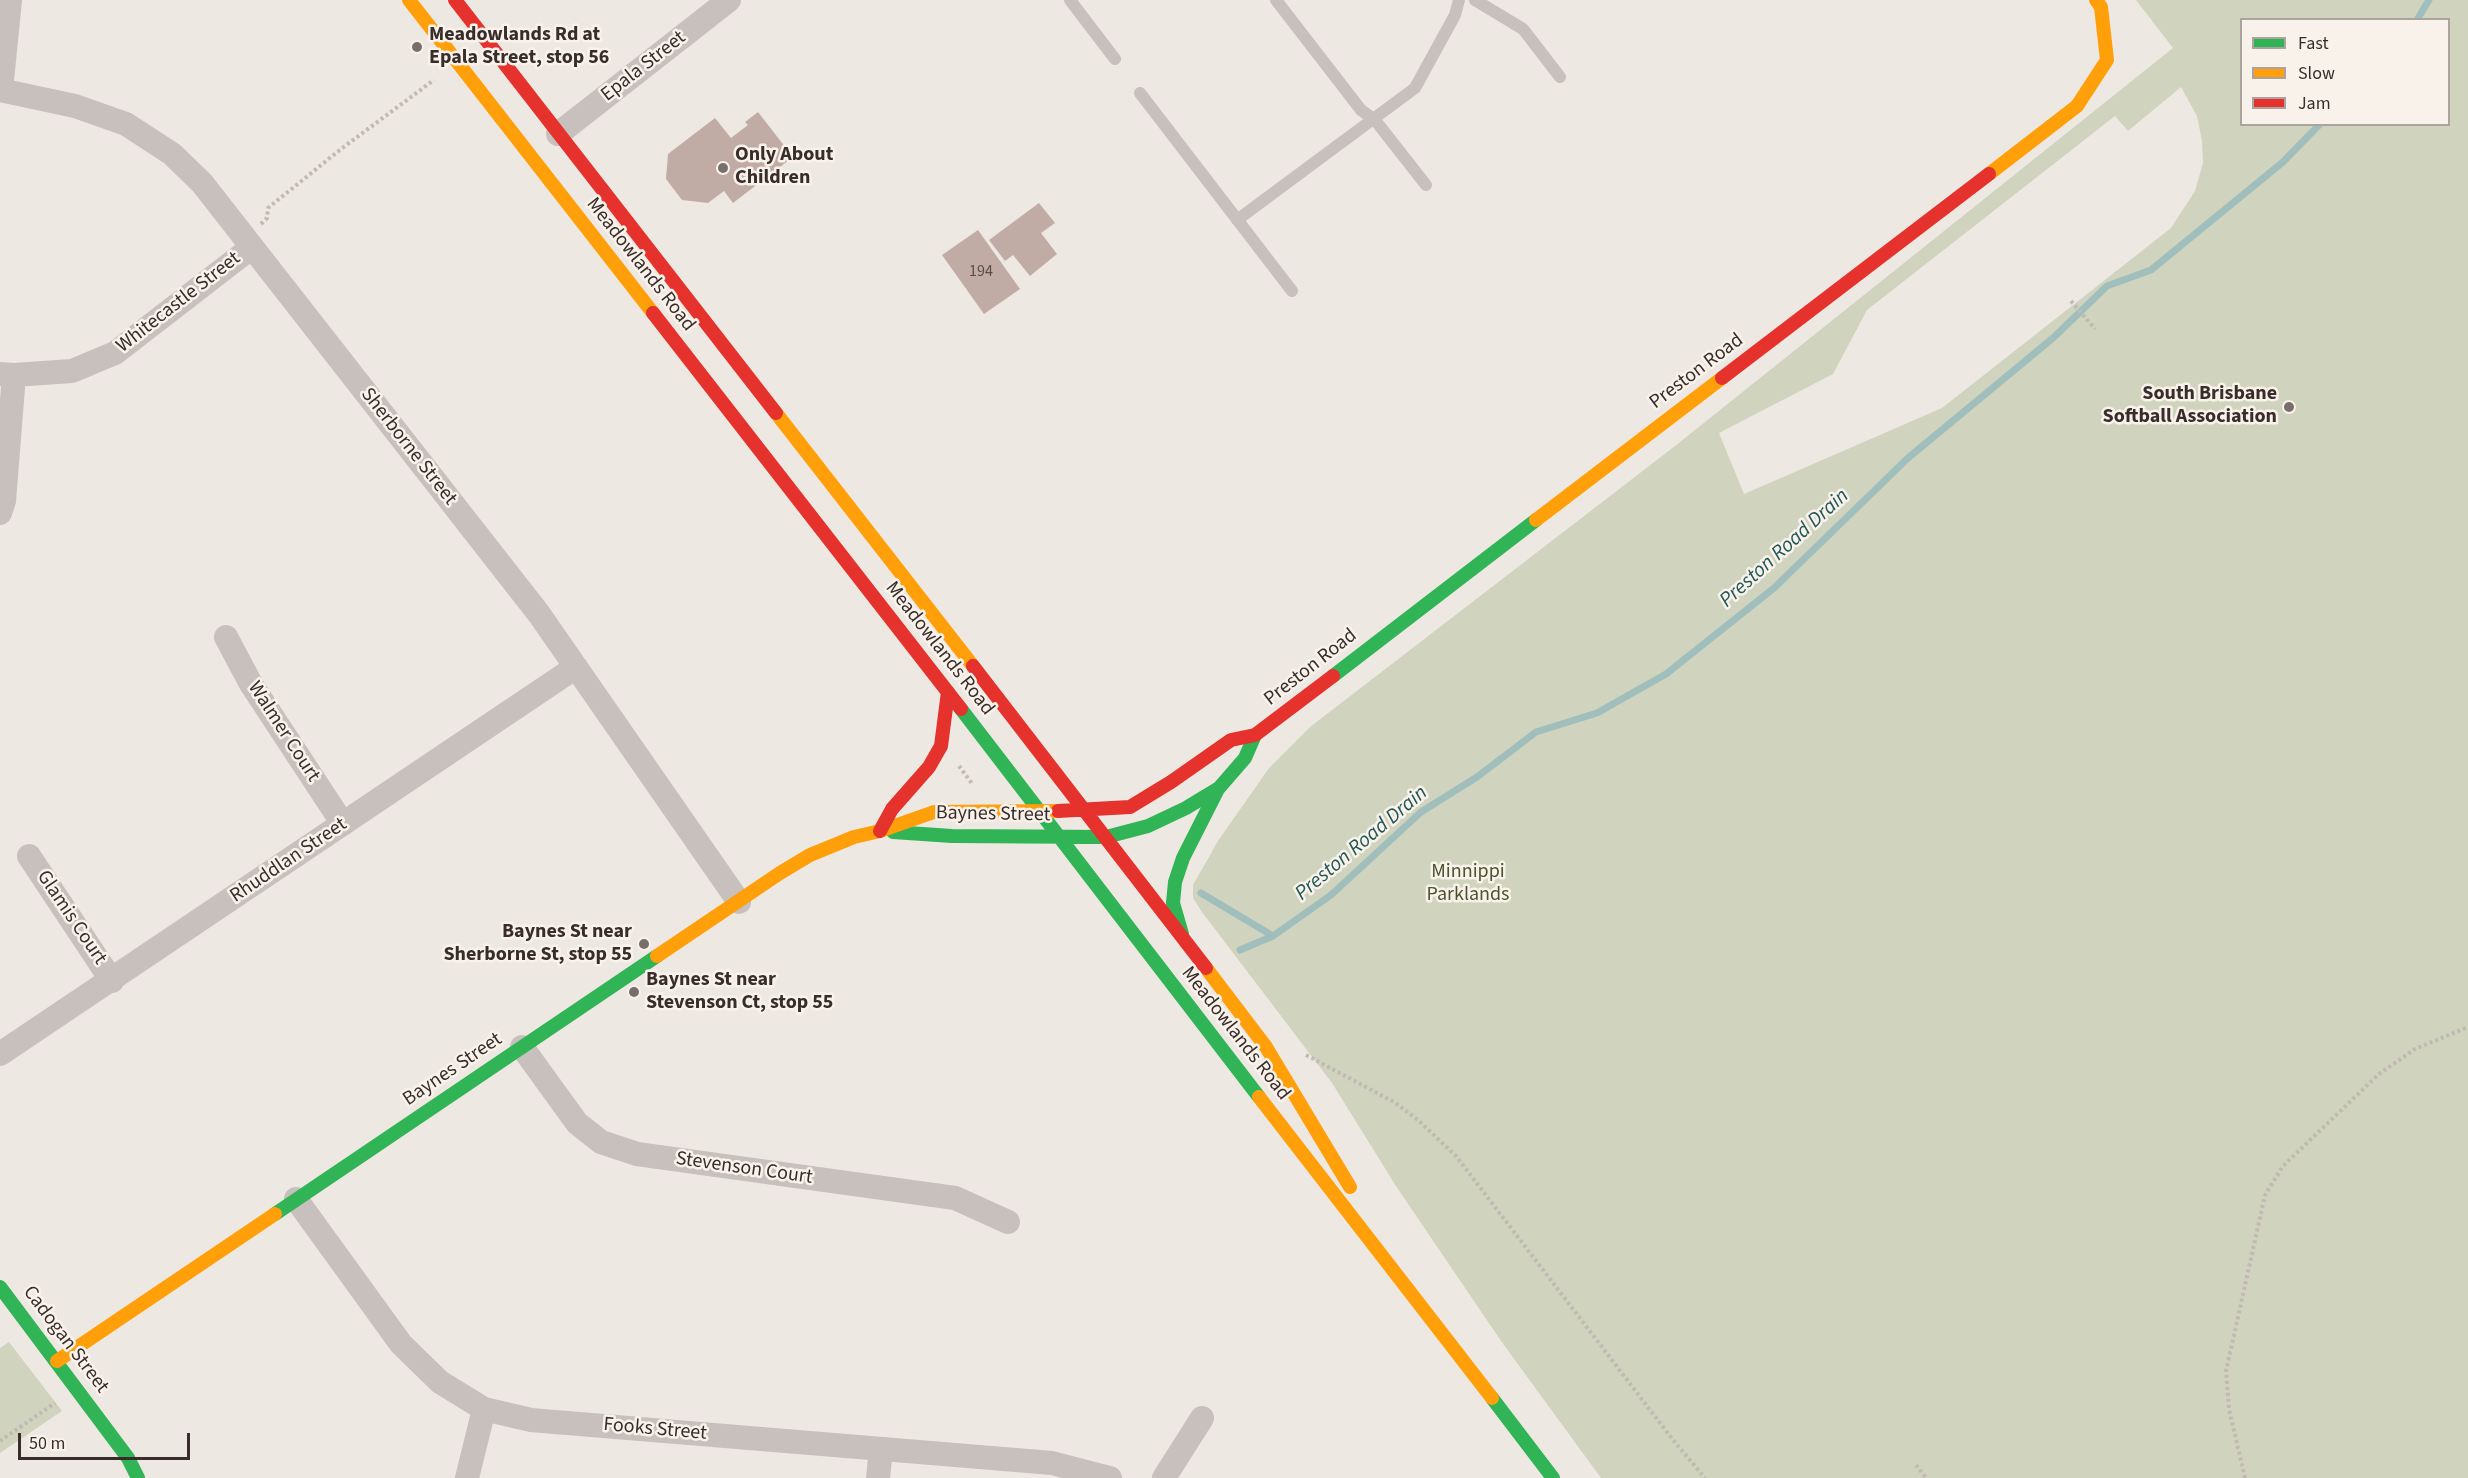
<!DOCTYPE html>
<html>
<head>
<meta charset="utf-8">
<style>
  body { margin:0 }
  #map { position:relative; width:2468px; height:1478px; overflow:hidden; background:#eee8e3; font-family:"Source Sans 3",sans-serif }
  canvas { display:block }
  .legend { position:absolute; left:2240px; top:18px; width:210px; height:108px; box-sizing:border-box; background:#f9f2eb; border:2px solid #aca39e; margin:0; padding:8px 10px; list-style:none; font-size:18px; color:#382d2a }
  .legend li { display:flex; align-items:center; gap:12px; height:30px }
  .legend b { width:30px; border:2px solid #aca39e }
  .scale { position:absolute; left:18px; top:1433px; width:172px; height:27px; box-sizing:border-box; border:3px solid #382d2a; border-top:0; padding-left:8px; font-size:18px; line-height:21px; white-space:nowrap; color:#382d2a; -webkit-text-stroke:4px #f9f2eb; paint-order:stroke }
</style>
</head>
<body>
<div id="map">
<canvas width="2468" height="1478"></canvas>
<ul class="legend">
<li><b style="height:8px;background:#30b455"></b>Fast</li>
<li><b style="height:8px;background:#ff9f0a"></b>Slow</li>
<li><b style="height:8px;background:#e5322d"></b>Jam</li>
</ul>
<div class="scale">50 m</div>
</div>
<script>
const ctx = document.querySelector('canvas').getContext('2d');
ctx.lineJoin = 'round';
function paint(path, color) { ctx.fillStyle = color; ctx.fill(path, 'evenodd'); }
const poly = rows => new Path2D(rows.map(r => 'M' + r).join(''));
function trace(path, color, width, dash) { ctx.strokeStyle = color; ctx.lineWidth = width; ctx.lineCap = dash ? 'butt' : 'round'; ctx.setLineDash(dash || []); ctx.stroke(path); }
function label(font, color, halo, rows, align = 'center') {
  ctx.font = font + ' "Source Sans 3",sans-serif'; ctx.lineWidth = 5; ctx.setLineDash([]); ctx.textBaseline = 'middle'; ctx.strokeStyle = halo; ctx.fillStyle = color; for (const [text, x, y, turn = 0] of rows) {
    ctx.save(); ctx.translate(x, y); ctx.rotate((+turn || 0) * Math.PI / 180); ctx.textAlign = isNaN(turn) ? turn : align; if (halo) ctx.strokeText(text, 0, 0); ctx.fillText(text, 0, 0); ctx.restore();
  }
}
paint(poly([
  [2136,0,2468,0,2468,1478,1601,1478,1501,1341,1396,1186,1332,1083,1202,912,1193,898,1193,885,1218,841,1269,768,1310,727,1675,446,2173,48],
  [2242,20,2448,20,2448,124,2242,124],
  [2181,87,2197,116,2202,141,2203,163,2195,191,2171,228,1942,408,1744,494,1719,433,1833,374,1867,310,2115,116,2128,131],
  [9,1342,62,1411,0,1453,0,1348]
]), '#d0d3be');
trace(poly([
  [2417,20,2429,0],
  [1201,893,1273,936],
  [1240,950,1273,936,1331,895,1421,812,1477,777,1536,732,1597,713,1666,674,1774,588,1908,458,2053,338,2107,286,2151,270,2283,162,2320,124]
]), '#a0bfbc', 7);
paint(poly([
  [758,112,793,157,733,203,724,191,708,203,682,200,666,179,668,154,715,118,731,138,748,125,745,122],
  [1039,203,1055,223,1041,233,1057,254,1030,276,1013,255,1005,261,989,240],
  [978,230,1020,289,984,314,942,255]
]), '#c1aca5');
trace(poly([
  [261,224,267,218,268,208,341,149,434,80],
  [2071,301,2095,329],
  [959,766,973,785],
  [1306,1055,1394,1102,1418,1120,1456,1156,1673,1440,1705,1478],
  [0,1441,55,1403],
  [1916,1465,1926,1478],
  [2245,1478,2229,1409,2226,1371,2265,1195,2283,1166,2379,1074,2415,1049,2468,1027]
]), '#c0b9b4', 4, [3, 3]);
trace(poly([
  [1070,0,1115,59],
  [1276,0,1361,110,1375,120,1426,185],
  [1475,0,1523,29,1560,77],
  [1140,93,1292,291],
  [1237,220,1415,88,1455,15,1459,0]
]), '#c7c0bc', 12);
trace(poly([
  [0,90,75,106,126,124,172,154,202,183,539,614,739,902],
  [1,90,10,0],
  [558,134,729,0],
  [0,374,14,375,72,371,115,353,252,247],
  [0,513,4,501,14,375],
  [226,637,251,684,343,824],
  [29,856,112,981],
  [522,1047,577,1123,601,1142,637,1154,955,1198,1008,1222],
  [0,1054,576,667],
  [296,1199,401,1344,440,1382,484,1409,531,1420,1052,1463,1110,1478],
  [467,1478,484,1409],
  [878,1478,881,1449],
  [1164,1478,1202,1418]
]), '#c7c0bc', 24);
trace(poly([
  [1333,676,1536,520],
  [961,709,1259,1097],
  [893,832,952,836,1106,837,1148,826,1186,808,1219,788,1245,758,1255,735],
  [1182,934,1173,903,1175,882,1183,858,1218,789],
  [275,1214,657,956],
  [0,1287,128,1458,138,1478],
  [1492,1398,1553,1478]
]), '#30b455', 14);
trace(poly([
  [409,0,653,313],
  [1989,174,2077,106,2107,60,2101,7,2096,0],
  [776,413,973,666],
  [1536,520,1722,378],
  [657,956,780,873,810,855,854,837,880,831,934,812,1058,811],
  [1206,968,1266,1047,1350,1187],
  [1259,1097,1492,1398],
  [57,1361,275,1214]
]), '#ff9f0a', 14);
trace(poly([
  [455,0,776,413],
  [653,313,961,709],
  [1722,378,1989,174],
  [973,666,1206,968],
  [1058,811,1130,807,1171,782,1231,740,1255,735,1333,676],
  [880,831,892,809,929,767,941,746,948,692]
]), '#e5322d', 14);
for (const [x, y, r, color] of [
  [417,47,6,"#786e6b"],
  [723,168,6,"#786e6b"],
  [2289,407,6,"#786e6b"],
  [644,944,6,"#786e6b"],
  [634,992,6,"#786e6b"]
]) { const dot = new Path2D(); dot.arc(x, y, r, 0, 2 * Math.PI); ctx.fillStyle = color; ctx.fill(dot); trace(dot, '#f9f2eb', 2); }
label('16px', '#5a4d49', null, [
  ["194",981,272]
]);
label('bold 20px', '#382d2a', '#f9f2eb', [
  ["Meadowlands Rd at",429,36],
  ["Epala Street, stop 56",429,59],
  ["Only About",735,156],
  ["Children",735,179],
  ["South Brisbane",2277,395,"right"],
  ["Softball Association",2277,418,"right"],
  ["Baynes St near",632,933,"right"],
  ["Sherborne St, stop 55",632,956,"right"],
  ["Baynes St near",646,981],
  ["Stevenson Ct, stop 55",646,1004]
], 'left');
label('20px', '#382d2a', '#f9f2eb', [
  ["Epala Street",644,67,-38],
  ["Meadowlands Road",640,265,52],
  ["Whitecastle Street",179,303,-38],
  ["Preston Road",1697,372,-37],
  ["Sherborne Street",408,447,52],
  ["Meadowlands Road",939,649,52],
  ["Preston Road",1311,668,-38],
  ["Walmer Court",283,732,57],
  ["Baynes Street",993,815,1],
  ["Rhuddlan Street",289,861,-34],
  ["Glamis Court",71,918,56],
  ["Meadowlands Road",1235,1034,52],
  ["Baynes Street",453,1070,-34],
  ["Stevenson Court",744,1169,8],
  ["Cadogan Street",65,1340,53],
  ["Fooks Street",655,1430,5]
]);
label('20px', '#4a552f', '#f9f2eb', [
  ["Minnippi",1468,873],
  ["Parklands",1468,896]
]);
label('italic 21px', '#215857', '#f9f2eb', [
  ["Preston Road Drain",1785,549,-42],
  ["Preston Road Drain",1362,844,-40]
]);
</script>
</body>
</html>
